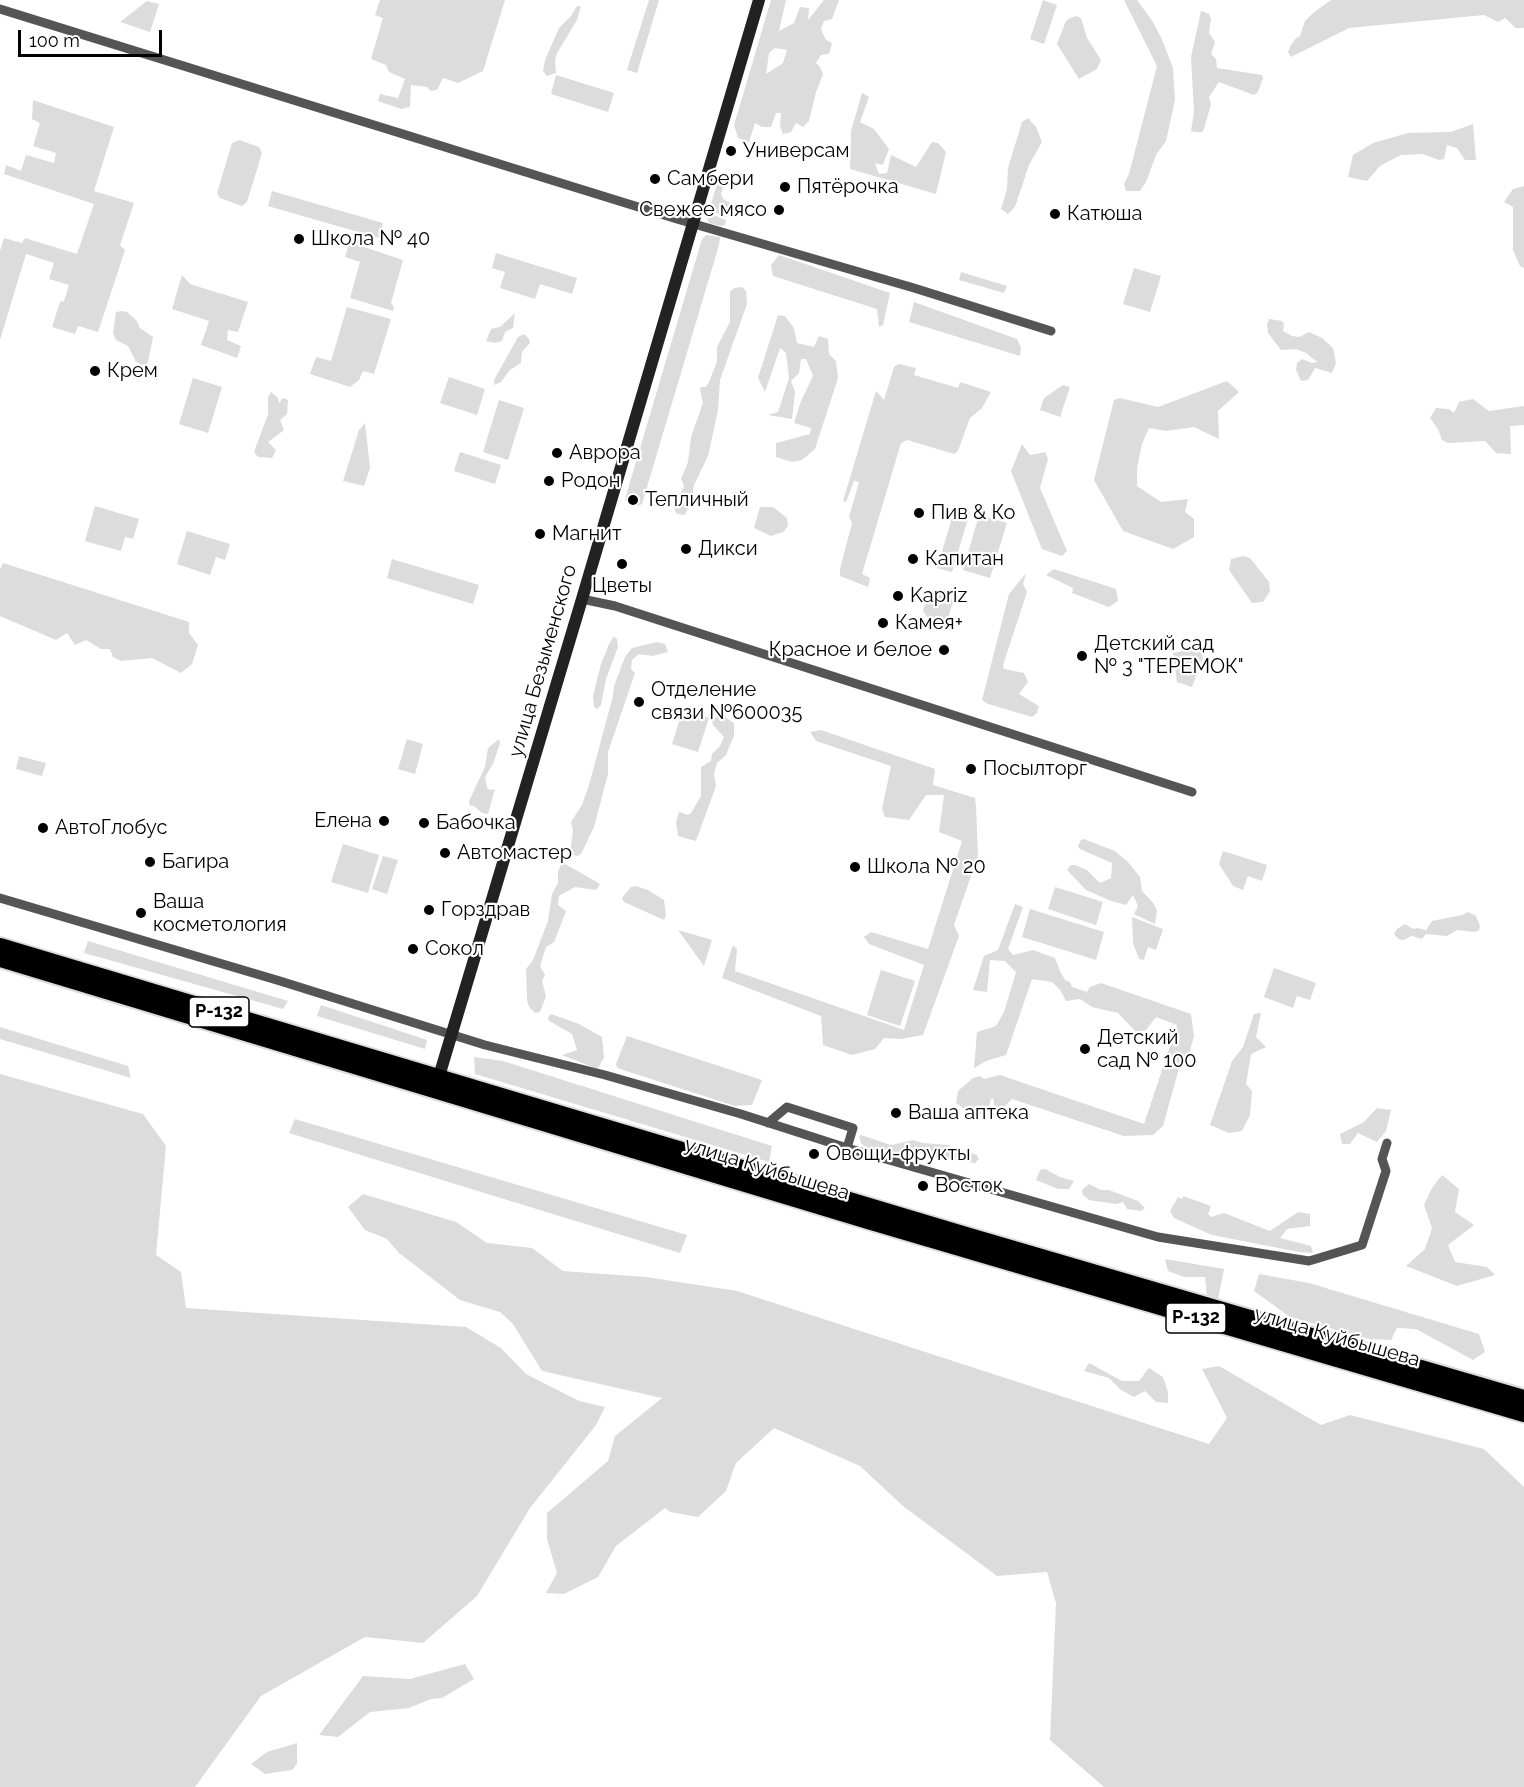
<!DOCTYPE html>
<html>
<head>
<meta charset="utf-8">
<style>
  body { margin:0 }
  #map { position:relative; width:1524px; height:1787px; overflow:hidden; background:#fff; font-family:Raleway,sans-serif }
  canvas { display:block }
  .scale { position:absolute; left:18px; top:30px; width:144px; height:27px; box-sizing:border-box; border:3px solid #000; border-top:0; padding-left:8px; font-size:18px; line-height:21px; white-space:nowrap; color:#000; -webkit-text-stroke:4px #fff; paint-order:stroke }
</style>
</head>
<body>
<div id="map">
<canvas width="1524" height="1787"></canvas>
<div class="scale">100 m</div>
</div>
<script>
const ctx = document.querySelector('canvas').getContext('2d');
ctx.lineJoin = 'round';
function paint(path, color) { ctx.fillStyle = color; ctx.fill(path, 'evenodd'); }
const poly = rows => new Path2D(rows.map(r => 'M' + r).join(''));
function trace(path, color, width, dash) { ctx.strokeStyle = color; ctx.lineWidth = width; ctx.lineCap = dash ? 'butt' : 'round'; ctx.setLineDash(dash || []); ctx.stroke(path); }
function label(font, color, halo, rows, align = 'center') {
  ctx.font = font + ' Raleway,sans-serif'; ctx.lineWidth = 4.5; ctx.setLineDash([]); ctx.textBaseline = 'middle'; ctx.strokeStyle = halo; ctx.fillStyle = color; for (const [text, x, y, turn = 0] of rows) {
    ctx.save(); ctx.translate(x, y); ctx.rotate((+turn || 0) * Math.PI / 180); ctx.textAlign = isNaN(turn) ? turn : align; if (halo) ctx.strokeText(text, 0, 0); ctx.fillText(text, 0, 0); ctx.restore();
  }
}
paint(poly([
  [380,0,505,0,483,71,458,83,443,78,437,90,431,91,427,87,411,85,410,107,401,109,378,101,380,94,398,98,405,79,389,72,386,65,371,59,383,18,375,15],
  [649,0,659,0,637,73,627,70],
  [771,0,786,0,779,31,794,23,800,7,809,8,808,20,824,0,839,0,832,19,824,21,821,29,826,40,832,43,829,54,821,55,816,63,820,67,823,74,816,92,809,121,803,127,796,123,791,132,783,134,780,126,781,113,776,113,771,127,762,127,755,123,749,142,738,138,734,125],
  [775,48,787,50,783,63,766,74,769,53],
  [1043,0,1057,5,1044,44,1030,39],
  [1124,0,1137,0,1151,19,1161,37,1173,68,1175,100,1166,141,1156,155,1146,182,1140,191,1126,191,1124,184,1129,174,1157,66],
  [1331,0,1524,0,1524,28,1516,28,1505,18,1498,22,1484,15,1349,28,1291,57,1288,52,1291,45,1296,38,1300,36,1305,21,1313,13],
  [147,1,159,4,150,32,120,22],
  [577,6,581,6,577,20,557,53,555,61,556,73,547,76,543,71,545,60,559,28,571,16],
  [1201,11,1209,14,1211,19,1209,33,1215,42,1211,54,1216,59,1217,68,1262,75,1263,78,1258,92,1254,95,1219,82,1209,97,1211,104,1204,129,1202,132,1195,132,1191,131,1194,112,1191,57],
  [1076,16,1081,18,1087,38,1101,60,1097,69,1079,79,1057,44,1065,23,1068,19],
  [556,75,614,93,608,112,551,94],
  [862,93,869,97,860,122,874,129,889,149,883,165,875,163,879,174,887,173,891,155,916,167,932,142,938,143,946,152,936,194,850,169,851,131],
  [33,100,114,127,94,191,134,203,120,245,125,250,98,332,78,326,75,334,52,327,60,302,64,301,69,285,49,279,54,263,26,254,0,340,0,251,4,238,22,243,25,238,77,254,94,204,4,174,6,165,21,171,26,155,54,163,56,153,33,146,40,123,32,119],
  [1028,118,1036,127,1042,142,1029,165,1015,207,1008,214,1001,209,1007,189,1008,168,1022,122],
  [1473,124,1476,160,1465,160,1457,148,1447,145,1444,159,1439,160,1423,154,1401,155,1380,166,1367,181,1348,177,1353,155,1373,143,1408,133,1451,132],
  [239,140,259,147,262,153,247,202,242,206,220,198,217,193,232,143],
  [719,178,725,180,721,194,724,200,731,203,727,217,709,210],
  [1524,186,1524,268,1520,266,1513,250,1513,207,1504,202,1513,189],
  [272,191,383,223,379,238,268,206],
  [708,213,726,220,725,225,721,226,709,223,707,219],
  [706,235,720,237,719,245,642,504,638,506,628,503,625,499,702,239],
  [352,244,358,245,403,260,391,303,394,307,393,311,350,298,360,262,345,257,348,247],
  [496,253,577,278,572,294,540,284,535,299,500,288,505,272,492,268],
  [779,255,890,293,883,325,879,327,877,309,773,276,771,265],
  [1134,268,1161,276,1150,312,1123,304],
  [961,272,1007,286,1004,293,959,280],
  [182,275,190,284,248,302,238,332,228,330,227,340,241,346,237,358,201,345,209,321,172,309],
  [742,287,746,291,747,304,720,380,718,410,708,456,694,485,691,502,685,515,677,514,674,509,684,486,681,479,688,462,691,437,703,403,700,389,701,387,706,387,710,380,717,361,717,347,730,322,730,292,734,288],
  [914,302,1017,339,1021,348,1020,356,909,322],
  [347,307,391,319,374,374,363,371,359,380,350,387,310,374,316,357,331,361],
  [122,311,127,312,137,321,140,328,153,337,148,362,145,366,136,362,128,346,116,340,113,333,116,312],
  [515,313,513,328,505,332,502,341,495,343,486,341,491,329,500,327],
  [778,315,785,316,794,328,797,343,814,347,819,336,828,339,829,354,836,361,838,378,815,449,802,460,792,462,776,457,776,443,810,434,811,428,794,423,801,401,813,376,806,359,801,359,799,373,791,381,795,392,792,419,768,415,778,412,789,378,786,353,780,348,765,392,758,378],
  [1269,319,1282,321,1284,324,1283,331,1292,336,1299,337,1309,332,1322,338,1333,348,1336,363,1332,373,1315,368,1308,380,1301,381,1296,370,1297,363,1302,359,1312,363,1317,362,1306,353,1296,349,1281,350,1268,333,1267,325],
  [524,334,529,339,530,343,522,352,521,363,510,370,501,382,494,385,494,380,518,337],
  [899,364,916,368,914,375,958,388,960,382,991,392,982,408,970,418,958,451,954,454,907,440,901,443,862,574,870,578,868,587,840,576,840,569,852,523,849,517,859,482,854,481,846,502,843,501,876,391,884,400,894,367],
  [449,377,485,389,477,415,440,403],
  [193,378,222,387,208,433,179,424],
  [1227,381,1239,392,1218,411,1219,439,1194,427,1166,431,1149,428,1142,444,1137,468,1137,486,1161,502,1188,499,1185,512,1194,519,1194,537,1173,549,1123,531,1094,480,1114,400,1120,398,1158,407],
  [1063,385,1070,387,1060,417,1040,410,1044,398],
  [271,392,278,398,279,403,283,398,288,400,287,414,280,420,284,430,268,442,276,450,272,458,258,457,254,452,268,414,268,397],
  [1473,399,1489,411,1524,406,1524,425,1510,426,1511,454,1496,453,1485,441,1448,443,1442,440,1438,429,1430,418,1436,408,1449,409,1454,413,1459,402],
  [499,400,524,408,508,460,483,452],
  [365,423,370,468,364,486,343,481,359,430],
  [1022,444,1030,455,1045,452,1048,459,1040,488,1067,551,1062,556,1042,549,1011,471],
  [460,452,501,465,495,484,454,471],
  [95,506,139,519,133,539,125,537,121,551,85,541],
  [760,507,773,507,787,518,788,526,783,532,771,536,754,528],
  [955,508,970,512,952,572,937,568],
  [979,515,1007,523,990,578,963,570],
  [187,531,230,544,225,560,216,557,210,575,177,564],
  [1243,556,1250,558,1269,582,1270,591,1263,602,1252,603,1229,570,1231,559],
  [392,559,479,585,473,604,387,578],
  [3,563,189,622,189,633,198,645,192,664,181,673,152,658,121,661,113,657,110,649,101,649,86,640,75,645,67,633,56,640,0,616,0,569],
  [1054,569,1116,589,1118,601,1109,607,1072,593,1073,588,1046,575],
  [1026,573,1023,584,1027,592,1003,665,1004,669,1024,673,1028,682,1019,694,1039,706,1037,713,1032,717,988,704,982,700,1009,594],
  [933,590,950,595,953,602,948,618,942,621,927,617,923,611,928,593],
  [614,636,617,639,618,647,606,679,601,705,597,709,594,707,593,696,601,664,609,644],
  [657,642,665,644,668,652,652,656,639,654,632,660,631,669,635,673,608,752,608,774,594,827,581,854,577,856,570,854,573,830,571,822,582,805,589,785,613,696,614,686,625,657,632,648],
  [1201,648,1203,658,1192,687,1177,682,1173,653],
  [683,709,709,718,698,752,672,744],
  [723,716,734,723,734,736,726,755,717,763,714,774,716,786,696,841,678,836,676,822,679,812,688,815,691,813,701,796,701,767,711,761,712,754,720,746,724,737,713,725,712,721,716,717],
  [821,730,935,769,933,785,975,798,976,807,978,856,954,925,959,936,923,1035,901,1039,884,1038,875,1049,852,1055,823,1045,821,1016,722,978,733,945,737,949,735,971,904,1030,924,965,869,944,864,937,871,932,928,949,962,841,939,832,944,795,926,795,909,820,885,817,882,809,891,766,816,741,810,732],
  [407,739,423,744,415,774,398,769],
  [499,739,500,743,493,764,485,777,487,788,490,790,495,789,488,814,482,813,474,806,470,806,469,801,485,767,488,748],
  [19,756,46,763,42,776,16,769],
  [1084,839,1115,851,1127,861,1140,877,1142,891,1154,904,1157,911,1155,924,1134,914,1138,906,1133,895,1126,905,1111,901,1086,890,1067,870,1071,865,1075,865,1087,870,1100,883,1111,878,1112,863,1080,849,1078,846,1081,840],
  [343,844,379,855,368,893,331,882],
  [1223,851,1267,865,1262,881,1248,876,1243,890,1233,886,1219,864],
  [383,856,398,860,387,894,372,889],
  [562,862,600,884,596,890,575,887,559,896,558,905,566,911,565,914,554,942,546,947,540,966,545,975,542,981,546,996,540,1012,535,1013,529,1007,527,1000,526,969,533,960,548,921,552,894,558,883,558,872],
  [636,886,648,890,664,900,666,916,664,920,624,902,622,898,631,887],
  [1055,887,1103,902,1096,925,1048,909],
  [1015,904,1023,907,1008,949,1013,955,1033,950,1055,958,1060,971,1065,980,1070,982,1072,987,1087,992,1090,987,1101,983,1191,1014,1194,1036,1189,1054,1181,1061,1163,1126,1153,1135,1124,1136,1012,1099,996,1115,993,1098,991,1099,986,1116,963,1108,956,1103,958,1091,973,1078,980,1076,984,1079,1000,1075,1144,1124,1177,1025,1156,1017,1146,1030,1136,1032,1118,1013,1092,1007,1080,999,1066,1001,1060,990,1052,982,1032,979,1006,1055,986,1061,974,1068,977,1032,996,1026,1004,1012,1016,972,1005,961,990,960,987,992,973,990,984,956,998,950],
  [1030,909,1104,932,1096,960,1022,937],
  [1468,912,1476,916,1480,926,1479,930,1475,932,1457,930,1447,936,1426,934,1422,939,1412,936,1403,940,1398,939,1394,934,1397,929,1405,924,1413,929,1418,928,1426,930,1432,921,1462,915],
  [1132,917,1163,929,1156,950,1148,947,1144,960,1139,959,1133,943],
  [678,930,712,940,704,966],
  [88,941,288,1001,283,1009,84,953],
  [1274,968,1316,983,1310,1000,1297,996,1293,1008,1264,997],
  [881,970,915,981,900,1026,867,1015],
  [321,1005,427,1040,425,1049,317,1016],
  [1261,1013,1256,1037,1266,1047,1251,1054,1246,1084,1252,1091,1250,1115,1242,1131,1229,1133,1210,1125,1232,1061,1243,1047,1254,1014],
  [551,1014,579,1024,602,1037,604,1058,598,1068,595,1068,562,1055,577,1050,572,1034,549,1021,548,1018],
  [0,1027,128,1066,131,1078,0,1039],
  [627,1036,762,1080,752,1105,735,1106,617,1068,616,1064],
  [474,1057,503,1061,772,1146,769,1162,475,1074],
  [0,1074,143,1114,166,1146,156,1255,181,1272,186,1308,466,1327,501,1348,526,1374,579,1401,605,1407,596,1425,530,1508,477,1596,423,1643,365,1637,261,1696,195,1787,0,1787],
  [1377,1108,1391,1110,1386,1131,1377,1142,1358,1133,1350,1144,1342,1144,1340,1134,1364,1122],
  [295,1119,687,1235,680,1253,289,1133],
  [861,1135,891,1145,913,1140,923,1143,948,1145,957,1151,962,1150,977,1155,979,1159,975,1163,957,1161,945,1156,920,1153,909,1155,868,1149,861,1143,859,1136],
  [1045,1169,1060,1177,1074,1181,1069,1189,1058,1189,1036,1180,1040,1170],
  [1442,1175,1459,1189,1455,1212,1474,1225,1448,1245,1455,1262,1487,1267,1495,1275,1457,1286,1406,1266,1425,1249,1432,1228,1424,1205,1432,1188],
  [1089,1184,1101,1190,1109,1190,1138,1201,1145,1208,1141,1211,1127,1209,1123,1202,1116,1204,1089,1200,1083,1195,1082,1190],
  [363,1194,456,1222,487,1243,532,1248,563,1271,646,1277,737,1291,1209,1444,1227,1418,1202,1369,1219,1366,1321,1425,1350,1415,1484,1449,1524,1487,1524,1787,1104,1787,1050,1740,1056,1603,1047,1572,997,1576,903,1506,860,1466,774,1428,736,1463,726,1491,698,1517,670,1512,665,1508,616,1546,598,1577,564,1594,546,1593,557,1573,547,1539,547,1513,608,1461,615,1436,662,1398,542,1371,513,1324,500,1312,460,1300,399,1253,387,1239,365,1230,348,1207],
  [1183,1196,1211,1206,1208,1214,1211,1217,1224,1213,1270,1231,1298,1212,1310,1214,1310,1226,1287,1229,1280,1238,1311,1246,1313,1253,1299,1252,1212,1235,1174,1218,1170,1211,1178,1197,1182,1199],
  [1165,1259,1224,1269,1218,1299,1207,1298,1205,1277,1184,1277,1168,1271],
  [1259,1274,1309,1283,1479,1334,1485,1352,1473,1360,1416,1329,1397,1328,1391,1340,1369,1339,1290,1317,1254,1291],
  [1089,1363,1122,1381,1139,1381,1149,1368,1163,1377,1168,1392,1168,1403,1156,1402,1145,1391,1134,1397,1121,1390,1109,1378,1084,1371],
  [465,1664,474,1679,442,1698,431,1699,409,1708,370,1712,338,1737,319,1735,363,1676,410,1679],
  [297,1743,297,1764,292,1770,265,1774,251,1764,267,1752]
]), '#dcdcdc');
const trunk = poly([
  [0,946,966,1235,1524,1398],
  [0,959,868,1221,1524,1414]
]);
trace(trunk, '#dbdbdb', 20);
trace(poly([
  [0,9,677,219,914,288,1051,331],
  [582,599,615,606,1192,792],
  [0,898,280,981,485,1045,605,1075,741,1114,847,1148,1158,1237,1309,1261,1362,1245,1386,1171,1382,1159,1387,1143],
  [768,1123,787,1107,853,1128,847,1148]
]), '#555', 9);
trace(poly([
  [437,1083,582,599,759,0]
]), '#222', 12);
trace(trunk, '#000', 16);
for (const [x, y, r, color] of [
  [731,151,6,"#000"],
  [655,179,6,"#000"],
  [785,187,6,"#000"],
  [779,210,6,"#000"],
  [1055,214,6,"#000"],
  [299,239,6,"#000"],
  [95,371,6,"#000"],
  [557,453,6,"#000"],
  [549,481,6,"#000"],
  [633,500,6,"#000"],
  [919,513,6,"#000"],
  [540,534,6,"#000"],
  [686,549,6,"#000"],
  [913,559,6,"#000"],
  [622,564,6,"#000"],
  [898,596,6,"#000"],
  [883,623,6,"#000"],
  [944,650,6,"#000"],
  [1082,656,6,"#000"],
  [639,702,6,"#000"],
  [971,769,6,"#000"],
  [384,821,6,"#000"],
  [424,823,6,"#000"],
  [43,828,6,"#000"],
  [445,853,6,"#000"],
  [150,862,6,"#000"],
  [855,867,6,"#000"],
  [429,910,6,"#000"],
  [141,913,6,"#000"],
  [413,949,6,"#000"],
  [1085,1049,6,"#000"],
  [896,1113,6,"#000"],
  [814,1154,6,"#000"],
  [923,1186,6,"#000"]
]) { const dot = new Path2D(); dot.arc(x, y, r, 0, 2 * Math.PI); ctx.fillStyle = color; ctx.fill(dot); trace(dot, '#fff', 2); }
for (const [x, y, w] of [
  [219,1012,60],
  [1196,1318,60]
]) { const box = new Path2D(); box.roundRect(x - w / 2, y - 15, w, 30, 4.5); ctx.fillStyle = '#fff'; ctx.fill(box); trace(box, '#000', 1.5); }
label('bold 18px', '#000', null, [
  ["Р-132",219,1012],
  ["Р-132",1196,1318]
]);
label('20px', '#000', '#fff', [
  ["Универсам",743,151],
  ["Самбери",667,179],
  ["Пятёрочка",797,187],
  ["Свежее мясо",767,210,"right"],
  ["Катюша",1067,214],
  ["Школа № 40",311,239],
  ["Крем",107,371],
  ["Аврора",569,453],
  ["Родон",561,481],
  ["Тепличный",645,500],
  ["Пив & Ко",931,513],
  ["Магнит",552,534],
  ["Дикси",698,549],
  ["Капитан",925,559],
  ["Цветы",622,586,"center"],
  ["Kapriz",910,596],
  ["Камея+",895,623],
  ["Детский сад",1094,644],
  ["№ 3 \"ТЕРЕМОК\"",1094,667],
  ["Красное и белое",932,650,"right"],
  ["Отделение",651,690],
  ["связи №600035",651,713],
  ["Посылторг",983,769],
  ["Елена",372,821,"right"],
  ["Бабочка",436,823],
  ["АвтоГлобус",55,828],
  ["Автомастер",457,853],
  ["Багира",162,862],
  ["Школа № 20",867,867],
  ["Ваша",153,902],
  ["косметология",153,925],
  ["Горздрав",441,910],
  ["Сокол",425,949],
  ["Детский",1097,1038],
  ["сад № 100",1097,1061],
  ["Ваша аптека",908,1113],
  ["Овощи-фрукты",826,1154],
  ["Восток",935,1186]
], 'left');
label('20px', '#000', '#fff', [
  ["улица Безыменского",543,661,-74],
  ["улица Куйбышева",767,1169,17],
  ["улица Куйбышева",1337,1337,16]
]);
</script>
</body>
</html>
